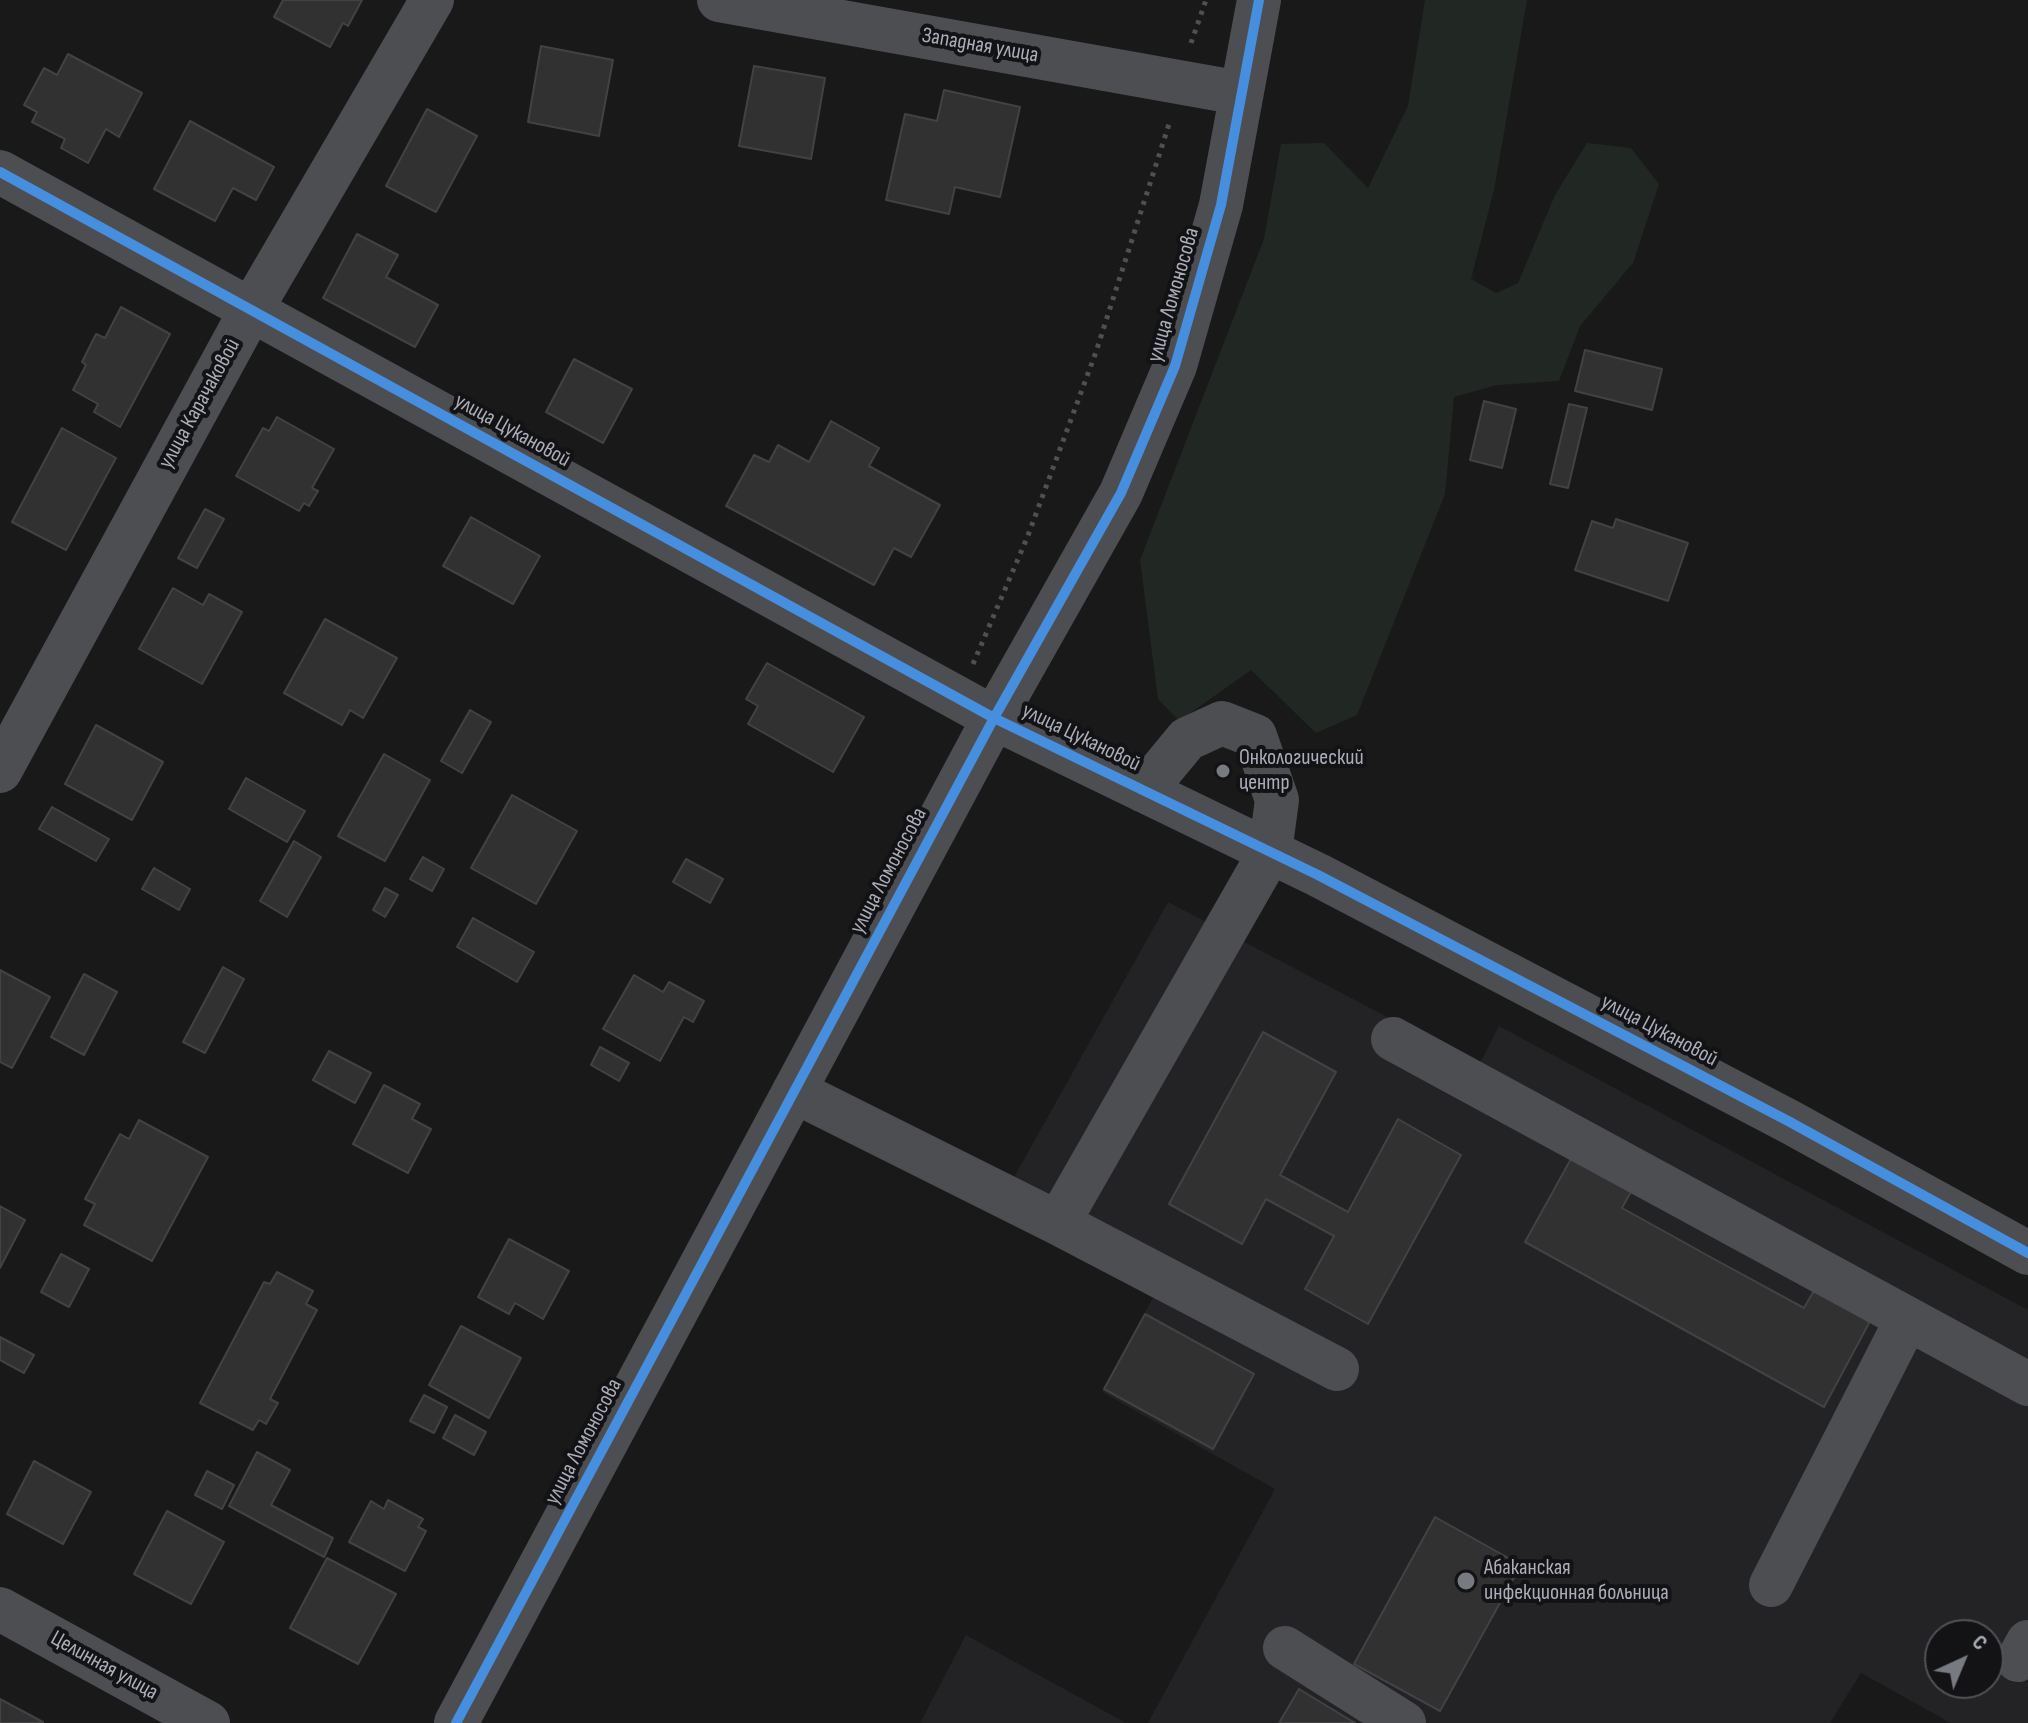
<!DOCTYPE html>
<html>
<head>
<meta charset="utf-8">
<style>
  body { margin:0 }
  #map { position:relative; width:2028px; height:1723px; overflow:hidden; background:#191919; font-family:"Sofia Sans Condensed",sans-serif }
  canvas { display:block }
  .north { position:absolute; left:1924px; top:1619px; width:80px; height:80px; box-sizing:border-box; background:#131315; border:2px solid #505157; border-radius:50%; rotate:44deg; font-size:22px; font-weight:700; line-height:32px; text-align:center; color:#abaeb9 }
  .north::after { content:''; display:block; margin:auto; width:28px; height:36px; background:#787a81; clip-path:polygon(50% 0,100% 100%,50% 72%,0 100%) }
</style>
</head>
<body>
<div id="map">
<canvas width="2028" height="1723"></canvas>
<div class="north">С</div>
</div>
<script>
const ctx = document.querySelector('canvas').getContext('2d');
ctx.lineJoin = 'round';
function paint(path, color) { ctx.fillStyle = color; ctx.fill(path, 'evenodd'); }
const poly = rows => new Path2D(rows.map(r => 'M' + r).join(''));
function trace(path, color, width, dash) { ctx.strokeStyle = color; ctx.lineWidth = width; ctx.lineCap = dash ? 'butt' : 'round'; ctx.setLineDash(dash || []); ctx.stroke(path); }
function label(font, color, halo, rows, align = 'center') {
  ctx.font = font + ' "Sofia Sans Condensed",sans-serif'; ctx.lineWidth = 8; ctx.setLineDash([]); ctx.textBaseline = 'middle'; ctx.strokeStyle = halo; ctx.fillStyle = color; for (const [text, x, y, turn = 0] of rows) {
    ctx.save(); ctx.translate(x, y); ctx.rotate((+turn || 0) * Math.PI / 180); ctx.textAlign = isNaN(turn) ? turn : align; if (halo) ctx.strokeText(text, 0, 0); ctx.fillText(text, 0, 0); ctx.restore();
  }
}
paint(poly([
  [1168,902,1479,1065,1499,1026,2028,1310,2028,1723,1951,1723,1861,1673,1830,1723,1148,1723,1275,1489,1102,1392,1156,1292,999,1204],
  [1940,1635,1988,1635,1988,1683,1940,1683],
  [966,1635,1126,1723,920,1723]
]), '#232325');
paint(poly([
  [1425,0,1527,0,1494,190,1471,279,1496,293,1518,283,1555,195,1587,143,1631,148,1659,184,1633,263,1580,326,1559,381,1497,385,1454,397,1445,494,1357,715,1316,733,1251,670,1179,721,1158,699,1140,560,1264,239,1281,144,1324,143,1368,188,1408,106]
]), '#212823');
const building = poly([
  [283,0,362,0,348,26,343,23,330,47,274,17,283,0],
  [541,46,613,60,599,136,528,122,541,46],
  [68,54,142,93,119,137,106,129,88,163,61,148,65,139,32,122,37,112,24,105,44,68,57,75,68,54],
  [754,66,825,78,811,159,739,146,754,66],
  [944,90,1020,107,1000,197,955,187,949,214,886,200,905,114,937,121,944,90],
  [427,109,477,136,436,212,386,186,427,109],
  [190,121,274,167,256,200,233,188,215,221,154,189,190,121],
  [357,234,398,255,386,277,438,305,415,347,323,298,357,234],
  [121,307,170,334,120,427,94,412,98,404,73,390,86,365,82,362,96,334,105,338,121,307],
  [1585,350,1662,369,1652,410,1575,391,1585,350],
  [574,359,632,389,603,443,546,412,574,359],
  [1484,401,1516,409,1502,468,1470,460,1484,401],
  [1569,404,1587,408,1568,488,1550,484,1569,404],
  [277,417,334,449,312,488,318,491,309,506,304,503,299,511,236,476,263,428,269,431,277,417],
  [831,421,879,448,869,466,940,505,911,557,894,548,874,585,726,506,754,455,769,462,778,445,809,462,831,421],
  [62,428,116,458,66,550,12,522,62,428],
  [205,509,224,519,197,568,178,558,205,509],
  [471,517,540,556,513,604,443,566,471,517],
  [1616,519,1688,543,1668,601,1575,570,1592,521,1613,528,1616,519],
  [173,588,203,605,209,594,242,612,202,684,139,649,173,588],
  [325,619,397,658,363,718,350,710,342,725,284,693,325,619],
  [767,663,864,717,833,772,748,724,758,706,746,699,767,663],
  [470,710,491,722,462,773,441,761,470,710],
  [96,725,163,762,132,820,65,784,96,725],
  [384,754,430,780,385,861,338,836,384,754],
  [246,778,305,811,287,842,229,809,246,778],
  [512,795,577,831,536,904,471,868,512,795],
  [52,807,109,839,96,861,39,829,52,807],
  [294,841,321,857,287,917,260,901,294,841],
  [423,857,444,869,432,891,410,879,423,857],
  [686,859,723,879,710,903,673,882,686,859],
  [154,868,190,889,179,910,142,889,154,868],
  [385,888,398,895,385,917,373,910,385,888],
  [473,918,534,952,517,982,457,947,473,918],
  [223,967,244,979,205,1053,183,1042,223,967],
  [0,970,50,997,12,1068,0,1062,0,970],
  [84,974,117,992,84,1055,51,1037,84,974],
  [634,975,663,992,669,982,704,1001,693,1022,684,1017,660,1061,603,1029,634,975],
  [1263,1032,1336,1072,1280,1175,1348,1212,1398,1119,1461,1155,1368,1324,1305,1289,1334,1236,1266,1199,1242,1244,1169,1204,1263,1032],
  [600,1047,629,1063,619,1081,591,1065,600,1047],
  [329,1051,371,1073,355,1103,313,1080,329,1051],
  [384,1085,420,1104,412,1119,431,1129,408,1173,353,1144,384,1085],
  [139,1120,208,1157,152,1261,84,1225,95,1204,85,1199,120,1134,129,1139,139,1120],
  [1577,1148,1637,1181,1622,1208,1714,1259,1804,1308,1819,1282,1875,1312,1824,1407,1525,1242,1577,1148],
  [0,1206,25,1220,0,1268,0,1206],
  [509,1239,569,1271,543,1319,515,1303,509,1314,478,1297,509,1239],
  [61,1254,89,1269,69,1307,41,1292,61,1254],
  [277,1272,313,1291,306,1304,317,1310,270,1399,278,1403,266,1424,259,1420,253,1430,200,1403,264,1282,270,1284,277,1272],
  [1145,1314,1254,1374,1213,1449,1104,1389,1145,1314],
  [461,1326,521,1358,489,1418,429,1385,461,1326],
  [0,1337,34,1355,24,1373,0,1360,0,1337],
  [424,1395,447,1407,434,1433,410,1421,424,1395],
  [455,1415,486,1432,474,1455,443,1438,455,1415],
  [257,1452,290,1470,271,1505,333,1538,324,1557,229,1506,257,1452],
  [34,1461,91,1492,63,1544,7,1514,34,1461],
  [207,1471,234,1485,222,1509,195,1495,207,1471],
  [388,1500,423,1519,418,1527,426,1531,405,1571,349,1542,371,1501,384,1509,388,1500],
  [167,1511,224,1542,191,1604,134,1574,167,1511],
  [1435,1517,1521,1565,1440,1711,1354,1664,1435,1517],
  [327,1558,396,1594,358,1664,290,1628,327,1558],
  [1299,1689,1355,1723,1279,1723,1299,1689],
  [0,1699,43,1722,43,1723,0,1723,0,1699]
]);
paint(building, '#313131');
trace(building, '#424245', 2);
trace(poly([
  [1191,43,1206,0],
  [973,664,1027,538,1096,352,1170,121]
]), '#4f5053', 5, [4, 6]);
trace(poly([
  [719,0,1240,93],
  [0,172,994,718,1318,875,1790,1122,2028,1253],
  [0,771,251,310,432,0],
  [1393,1039,2028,1384],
  [794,1091,1058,1223,1337,1369],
  [1058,1223,1270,852,1277,800,1255,736,1222,723,1187,739,1144,791],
  [1771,1585,1907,1319],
  [0,1609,208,1723],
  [1285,1648,1404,1723],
  [2018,1660,2028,1642],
  [456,1723,994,718,1121,493,1175,366,1221,205,1259,0]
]), '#4d4e52', 44);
trace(poly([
  [0,172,994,718,1318,875,1790,1122,2028,1253],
  [456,1723,994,718,1121,493,1175,366,1221,205,1259,0]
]), '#468fdf', 10);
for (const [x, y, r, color] of [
  [1223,771,8,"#787a81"],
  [1466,1581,10,"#787a81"]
]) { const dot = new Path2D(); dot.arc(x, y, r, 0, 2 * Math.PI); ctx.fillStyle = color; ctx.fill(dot); trace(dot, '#131315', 3); }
label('22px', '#abaeb9', '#131315', [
  ["Западная улица",980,46,10],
  ["улица Ломоносова",1174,295,-74],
  ["улица Карачаковой",200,404,-61],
  ["улица Цукановой",512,431,29],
  ["улица Цукановой",1081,738,26],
  ["улица Ломоносова",889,871,-62],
  ["улица Цукановой",1659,1031,28],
  ["улица Ломоносова",584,1442,-62],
  ["Целинная улица",104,1666,29]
]);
label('22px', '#abaeb9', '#131315', [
  ["Онкологический",1239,758],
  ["центр",1239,783],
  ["Абаканская",1484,1568],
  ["инфекционная больница",1484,1593]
], 'left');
</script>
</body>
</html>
